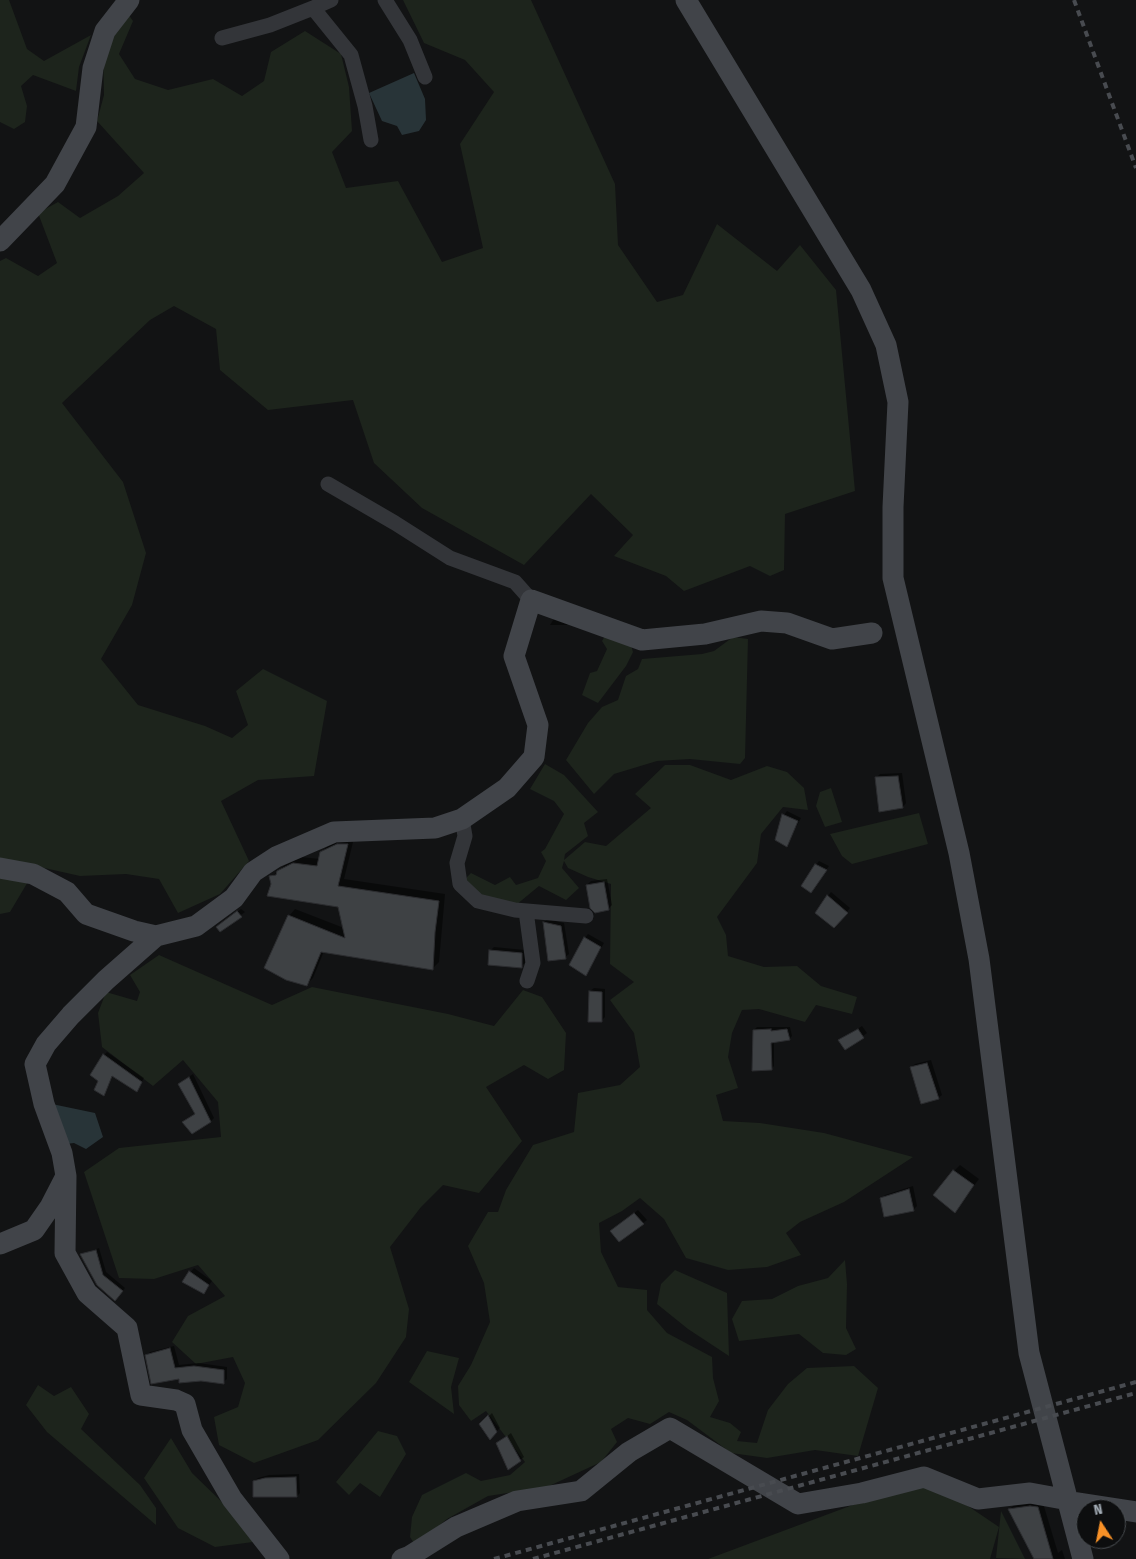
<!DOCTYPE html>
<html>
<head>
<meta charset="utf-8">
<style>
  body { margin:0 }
  #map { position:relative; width:1136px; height:1559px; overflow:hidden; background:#121314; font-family:"Fira Sans Condensed",sans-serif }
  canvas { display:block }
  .north { position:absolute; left:1076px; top:1499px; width:50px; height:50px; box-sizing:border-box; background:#0d0e0f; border:1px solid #494d51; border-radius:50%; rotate:349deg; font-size:14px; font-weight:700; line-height:20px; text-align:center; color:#a3acb5 }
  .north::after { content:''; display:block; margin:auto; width:18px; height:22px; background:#f89127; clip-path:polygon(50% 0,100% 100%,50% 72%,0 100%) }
</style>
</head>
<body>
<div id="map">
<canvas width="1136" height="1559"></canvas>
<div class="north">N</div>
</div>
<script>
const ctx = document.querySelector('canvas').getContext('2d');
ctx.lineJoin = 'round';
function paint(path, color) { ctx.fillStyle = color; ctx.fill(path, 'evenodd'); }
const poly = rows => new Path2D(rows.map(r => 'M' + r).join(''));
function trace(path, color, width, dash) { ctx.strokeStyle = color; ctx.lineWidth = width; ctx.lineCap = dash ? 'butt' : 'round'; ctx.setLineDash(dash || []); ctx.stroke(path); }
paint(poly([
  [0,0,9,0,27,49,44,61,91,35,79,67,76,91,33,75,21,86,27,106,25,122,14,129,0,122],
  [403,0,531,0,615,184,618,245,657,302,683,295,717,224,777,271,800,245,836,290,855,491,785,514,784,570,770,576,750,566,684,591,666,576,614,556,633,535,591,494,524,565,422,508,374,463,353,400,268,410,220,370,216,329,174,306,150,320,62,403,123,482,146,553,132,605,101,659,138,705,205,726,232,738,248,725,236,691,263,669,327,701,314,776,258,780,221,801,249,861,220,894,178,913,159,879,126,874,80,876,0,858,0,261,6,258,38,276,57,263,38,213,58,202,80,218,118,196,144,173,97,121,104,95,103,52,128,14,133,21,119,54,135,79,168,90,213,79,242,96,264,81,271,52,305,31,341,54,349,87,352,131,332,152,346,188,398,181,442,262,483,248,460,144,494,92,465,60,424,43],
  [608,631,630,642,633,652,626,666,598,703,582,695,590,673,597,671,607,649,602,641],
  [733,637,748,639,745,758,740,764,690,759,657,761,614,774,594,794,566,760,588,723,602,707,618,700,626,676,638,669,642,659,702,654,714,651],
  [545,764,564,775,598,812,584,823,588,836,565,854,564,860,585,842,606,846,651,808,635,794,665,765,690,765,731,780,767,766,787,772,804,788,808,810,783,807,761,834,757,863,717,917,726,935,728,956,764,967,797,966,821,986,857,997,852,1014,816,1005,805,1022,759,1009,742,1010,732,1033,728,1057,738,1088,716,1095,723,1121,760,1123,824,1133,913,1157,844,1202,800,1222,786,1233,801,1255,767,1267,728,1270,686,1258,664,1219,640,1198,622,1211,599,1223,601,1252,618,1287,647,1290,647,1310,667,1333,712,1357,713,1378,719,1401,710,1417,730,1423,741,1432,737,1441,757,1443,768,1410,788,1384,807,1368,854,1366,878,1388,858,1456,815,1450,767,1458,731,1453,687,1420,669,1412,650,1424,628,1418,611,1429,617,1442,601,1462,547,1487,488,1496,447,1519,415,1545,410,1537,412,1517,422,1495,466,1473,481,1481,510,1475,525,1462,486,1411,471,1421,459,1405,458,1386,471,1365,490,1322,484,1283,468,1246,488,1212,498,1212,506,1190,533,1145,574,1132,578,1093,620,1085,640,1067,634,1033,610,1000,634,982,610,964,611,884,588,877,568,868,564,861,562,868,579,888,566,900,539,886,516,905,478,901,460,884,471,873,495,885,510,877,516,885,538,878,546,861,541,852,545,849,564,814,554,801,530,789],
  [831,788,842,822,825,827,816,806,820,792],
  [919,813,928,844,852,864,842,856,830,834],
  [0,876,29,880,10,912,0,914],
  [159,955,272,1005,312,987,448,1014,494,1026,523,990,542,997,566,1033,564,1070,548,1079,524,1065,486,1087,522,1141,479,1193,443,1185,421,1207,390,1247,409,1309,406,1337,376,1383,318,1440,254,1463,219,1445,214,1417,238,1407,245,1383,233,1357,196,1364,172,1342,188,1316,225,1296,198,1265,154,1279,119,1278,84,1172,119,1148,221,1137,218,1102,183,1060,153,1086,102,1047,98,1013,106,992,137,1001,140,992,130,975],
  [845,1260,847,1284,846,1328,856,1349,846,1355,823,1353,799,1334,739,1341,732,1319,742,1301,772,1299,798,1286,828,1278],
  [675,1270,727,1293,729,1356,688,1329,657,1304,661,1284],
  [427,1351,459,1358,451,1387,454,1414,409,1382],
  [38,1385,54,1396,71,1387,89,1414,81,1429,140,1485,156,1508,156,1525,47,1432,26,1405],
  [378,1431,397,1436,406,1454,380,1497,360,1483,349,1495,336,1482],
  [171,1438,192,1473,225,1505,253,1542,215,1547,178,1528,144,1478],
  [934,1483,999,1527,990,1559,708,1559,866,1500],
  [1001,1511,1025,1559,996,1558]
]), '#1d241c');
paint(poly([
  [414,73,425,99,426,120,419,131,402,135,397,126,382,121,369,93],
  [52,1104,95,1113,103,1137,86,1149,74,1143,66,1144]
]), '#283438');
paint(poly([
  [555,617,570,623,567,625,550,625],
  [902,773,906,803,903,807,876,778,880,774],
  [787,811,801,818,786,845,776,840,784,815],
  [345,838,354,838,344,879,445,894,439,962,433,968,324,951,313,978,306,985,289,916,295,909,344,928,339,906,272,884,271,877,285,865,301,857,320,859,321,852,329,845],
  [819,861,829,866,811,891,816,865],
  [607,879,612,905,608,909,587,885,591,881],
  [831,892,850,908,838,923,828,896],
  [241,909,245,912,220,930,222,924],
  [548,919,564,923,569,954,565,957,550,960,544,922],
  [588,934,604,943,586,974,585,938],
  [494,947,525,950,525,963,521,966,490,951],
  [594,988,605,989,605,1017,601,1021,590,991],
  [862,1026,867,1033,845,1049,840,1040],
  [757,1027,790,1027,792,1036,789,1039,774,1041,774,1066,771,1069,754,1030],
  [107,1052,144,1078,136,1091,113,1075,103,1094,104,1055],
  [931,1060,942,1095,938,1098,911,1067,915,1064],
  [193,1074,214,1118,211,1121,183,1122,196,1113,183,1081],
  [960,1165,979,1179,954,1212,954,1171],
  [913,1186,917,1206,913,1210,882,1199,885,1195],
  [638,1210,647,1220,643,1223,615,1228],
  [99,1248,106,1272,125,1288,118,1296,82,1255],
  [194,1268,212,1281,203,1293,183,1281],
  [174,1346,179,1365,198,1363,227,1367,227,1379,223,1382,180,1378,147,1355,150,1352],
  [492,1413,500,1428,490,1438,481,1424],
  [511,1433,524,1457,520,1460,498,1443],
  [299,1474,300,1493,297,1496,254,1481,258,1478,269,1475],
  [1043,1503,1058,1553,1062,1550,1065,1559,1041,1559,1009,1510,1014,1505]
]), '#0007');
const building = poly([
  [898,776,903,808,879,812,875,777,898,776],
  [782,814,798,821,787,847,775,840,782,814],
  [337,844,348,844,338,886,439,901,435,932,433,970,321,952,307,986,286,980,264,968,288,915,345,938,338,907,267,896,271,884,269,876,276,875,277,871,293,863,317,866,320,852,337,844],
  [815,864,827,870,811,893,801,886,815,864],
  [604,882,609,910,595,913,590,908,586,885,604,882],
  [827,895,848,913,834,928,815,913,827,895],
  [237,911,242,917,220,932,216,927,237,911],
  [543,922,561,926,566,959,548,961,543,922],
  [584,937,601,947,586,976,569,965,584,937],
  [489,950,522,953,522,968,488,965,489,950],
  [589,991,602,992,602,1022,588,1022,589,991],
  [771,1029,771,1031,787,1029,790,1040,771,1043,772,1070,752,1071,753,1030,771,1029],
  [858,1029,864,1038,845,1050,838,1040,858,1029],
  [103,1054,142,1082,137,1092,112,1076,104,1096,94,1090,98,1081,90,1075,103,1054],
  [927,1063,939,1099,921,1104,910,1067,927,1063],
  [189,1077,211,1122,192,1134,182,1122,195,1114,178,1084,189,1077],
  [953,1170,974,1185,955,1213,933,1195,953,1170],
  [909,1189,914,1211,884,1217,880,1198,909,1189],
  [634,1213,644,1224,619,1242,610,1231,634,1213],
  [96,1250,103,1275,123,1291,115,1301,97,1285,80,1254,96,1250],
  [189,1271,209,1285,204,1294,182,1282,189,1271],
  [170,1348,175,1368,194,1366,224,1370,224,1384,201,1381,179,1383,179,1379,151,1384,145,1355,170,1348],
  [488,1415,497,1432,490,1440,479,1424,488,1415],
  [507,1436,521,1461,508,1470,496,1443,507,1436],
  [296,1477,297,1497,253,1497,253,1481,265,1478,296,1477],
  [1030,1506,1038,1507,1053,1559,1034,1559,1008,1509,1030,1506]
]);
paint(building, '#3e4144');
trace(building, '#2c2d30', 1);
trace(poly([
  [331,0,313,8,351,55,365,106,371,140],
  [385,0,410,40,425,77],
  [222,38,270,25,313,8],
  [328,484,395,523,450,558,515,582,531,600],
  [462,819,465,836,457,863,460,884,478,901,515,910,586,916],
  [526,911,533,963,527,981]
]), '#333539', 15);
trace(poly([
  [686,0,861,290,886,345,898,402,893,507,893,578,959,853,979,959,1029,1353,1083,1559],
  [0,241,55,184,86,127,93,68,105,31,129,0],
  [0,868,33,874,67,892,86,914,134,931,156,936,196,926,234,898,253,872,276,857,334,832,435,828,462,819,507,788,534,757,538,725,514,656,531,600,642,640,705,634,761,621,787,623,832,639,872,633],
  [66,1176,65,1253,87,1293,127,1328,141,1395,176,1400,185,1404,192,1430,232,1499,279,1559],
  [0,1244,34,1230,50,1207,66,1176,62,1153,44,1104,35,1064,46,1044,71,1015,106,980,156,936],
  [1066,1501,1136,1512],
  [402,1559,410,1556,456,1527,517,1501,581,1491,629,1452,670,1428,798,1504,862,1493,924,1477,978,1499,1030,1493,1063,1499]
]), '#414449', 21);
trace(poly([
  [1074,0,1136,168],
  [494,1559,1136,1382],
  [533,1559,1136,1393]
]), '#484b50', 4, [6, 5]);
</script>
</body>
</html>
